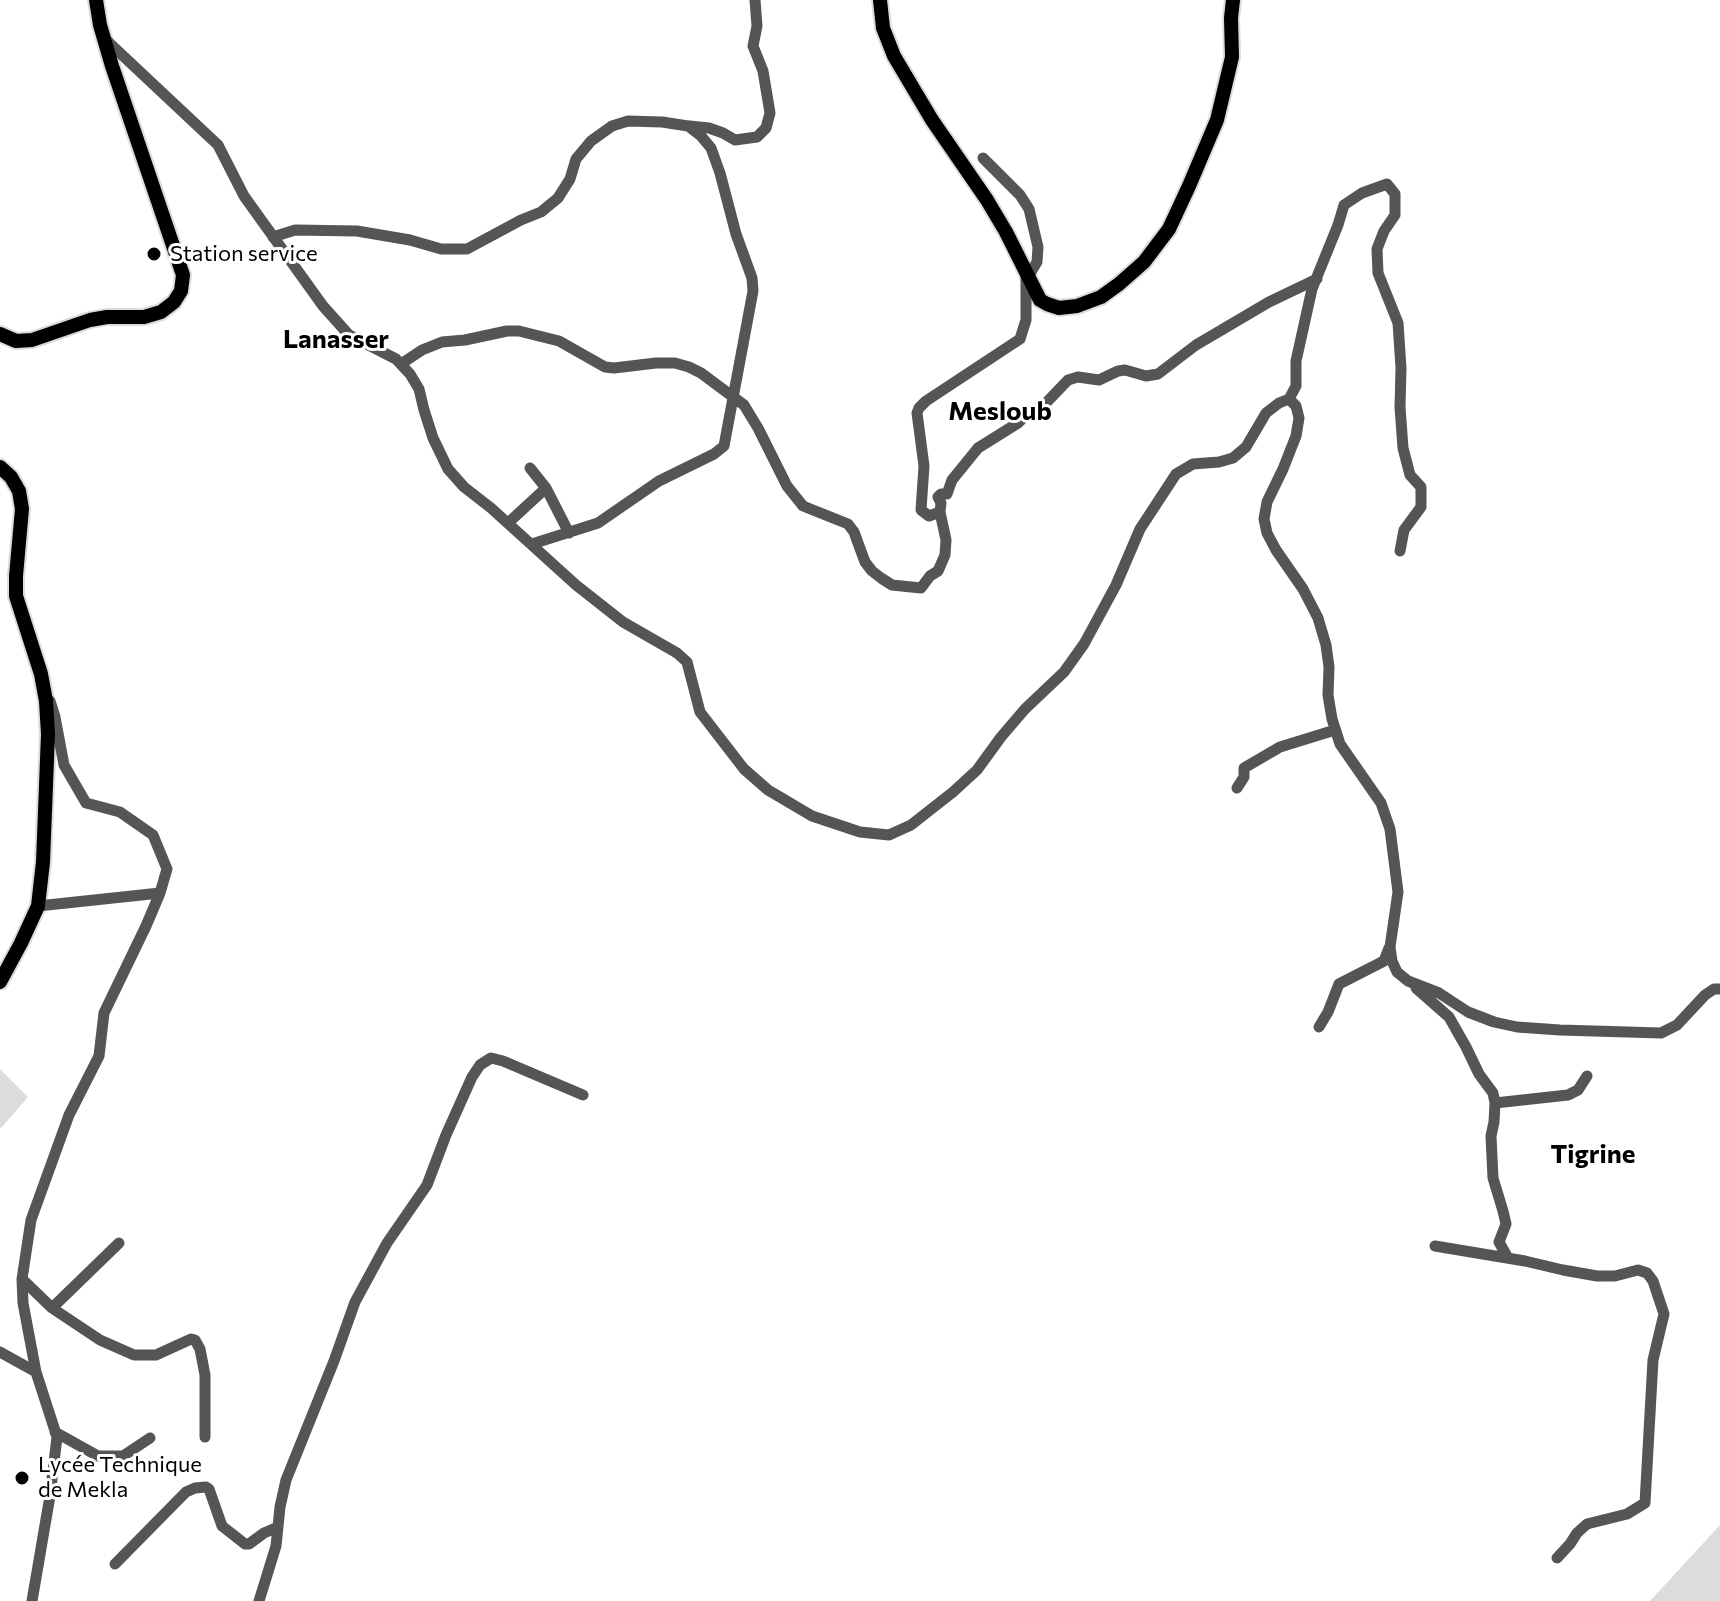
<!DOCTYPE html>
<html>
<head>
<meta charset="utf-8">
<style>
  body { margin:0 }
  canvas { display:block; background:#fff }
</style>
</head>
<body>
<canvas width="1720" height="1601"></canvas>
<script>
const ctx = document.querySelector('canvas').getContext('2d');
ctx.lineJoin = 'round';
function paint(path, color) { ctx.fillStyle = color; ctx.fill(path, 'evenodd'); }
const poly = rows => new Path2D(rows.map(r => 'M' + r).join(''));
function trace(path, color, width, dash) { ctx.strokeStyle = color; ctx.lineWidth = width; ctx.lineCap = dash ? 'butt' : 'round'; ctx.setLineDash(dash || []); ctx.stroke(path); }
function label(font, color, halo, rows, align = 'center') {
  ctx.font = font + ' Commissioner,sans-serif'; ctx.lineWidth = 6; ctx.setLineDash([]); ctx.textBaseline = 'middle'; ctx.strokeStyle = halo; ctx.fillStyle = color; for (const [text, x, y, turn = 0] of rows) {
    ctx.save(); ctx.translate(x, y); ctx.rotate((+turn || 0) * Math.PI / 180); ctx.textAlign = isNaN(turn) ? turn : align; if (halo) ctx.strokeText(text, 0, 0); ctx.fillText(text, 0, 0); ctx.restore();
  }
}
paint(poly([
  [0,1069,28,1097,1,1128,0,1127],
  [1720,1525,1720,1601,1650,1601]
]), '#dcdcdc');
const major = poly([
  [880,0,883,28,894,56,932,120,987,200,1006,232,1040,300,1047,304,1059,308,1077,306,1101,297,1119,284,1144,262,1169,229,1189,186,1217,120,1232,57,1231,18,1233,0],
  [0,334,16,341,32,340,90,320,107,317,144,317,161,312,174,302,181,291,183,275,112,66,100,25,96,0],
  [0,467,11,477,19,491,22,509,16,576,16,596,41,674,46,701,48,734,43,862,38,906,21,943,0,982]
]);
trace(major, '#dbdbdb', 18);
trace(poly([
  [104,38,218,145,244,196,323,306,349,335,396,359,410,374,419,389,424,410,433,438,448,469,464,487,491,508,576,585,623,622,677,653,687,662,700,712,744,769,768,790,812,816,860,832,889,835,911,825,953,792,977,770,1001,737,1025,709,1064,672,1084,644,1116,585,1140,529,1176,474,1193,464,1219,462,1233,458,1246,447,1266,413,1279,403,1289,399,1296,406,1299,418,1296,436,1283,469,1267,502,1264,519,1267,533,1276,550,1303,589,1318,618,1326,645,1329,667,1328,695,1332,719,1340,744,1381,803,1390,829,1398,892,1390,947,1392,961,1397,972,1408,981,1439,993,1468,1012,1494,1022,1517,1027,1560,1030,1661,1033,1677,1025,1705,995,1714,989,1720,989],
  [689,126,709,128,723,133,735,140,757,137,766,128,770,113,763,71,753,46,757,26,755,0],
  [983,158,1020,195,1029,209,1038,247,1037,262,1028,277],
  [273,237,295,230,357,231,410,240,441,249,467,249,521,220,541,212,558,198,570,179,576,159,591,141,612,126,628,121,662,122,688,126,701,136,711,148,720,173,736,234,752,278,753,291,724,446,714,454,659,481,598,523,532,544],
  [401,364,422,350,442,342,465,340,507,331,519,331,559,341,605,367,614,368,656,363,675,363,689,367,701,373,744,405,758,428,787,486,803,506,848,524,854,532,865,562,872,571,881,578,892,585,921,588,930,576,938,571,945,555,946,540,940,512,941,503,938,497,941,494,947,494,952,480,978,448,1018,423,1026,415,1045,404,1068,380,1078,377,1099,380,1118,371,1125,370,1146,376,1158,374,1196,345,1269,302,1317,279],
  [1289,399,1296,386,1296,361,1312,289,1338,225,1344,205,1362,193,1387,184,1395,194,1395,215,1384,231,1377,249,1378,273,1398,323,1401,368,1400,407,1403,448,1410,475,1421,487,1421,507,1404,530,1400,551],
  [546,488,569,533],
  [940,512,929,516,921,510,924,466,917,413,919,408,926,401,1020,339,1026,320,1026,277],
  [508,523,546,488,530,468],
  [1237,788,1244,777,1244,768,1280,747,1335,730],
  [38,906,160,893],
  [1416,988,1449,1017,1466,1047,1479,1074,1493,1093,1495,1103,1494,1122,1491,1136,1493,1178,1503,1211,1506,1224,1499,1242,1508,1258],
  [1319,1027,1328,1012,1339,984,1384,961,1389,948],
  [1495,1103,1568,1095,1578,1090,1587,1076],
  [1435,1246,1525,1261,1563,1270,1597,1276,1615,1276,1638,1270,1647,1273,1653,1281,1664,1314,1653,1360,1645,1503,1627,1514,1587,1524,1577,1533,1570,1544,1557,1558],
  [22,1279,52,1308,100,1340,134,1355,156,1355,191,1339,195,1340,200,1349,205,1375,205,1437],
  [52,1308,119,1243],
  [0,1352,36,1372],
  [55,1432,98,1456,123,1456,150,1438],
  [115,1564,186,1492,195,1488,206,1487,209,1489,222,1526,245,1544,249,1544,264,1533,278,1527],
  [32,1601,50,1496,57,1437,36,1372,23,1303,22,1279,31,1220,69,1115,99,1056,104,1013,146,926,160,893,167,869,153,835,120,812,86,803,64,765,55,717,50,701],
  [259,1601,276,1546,280,1507,286,1480,334,1361,355,1302,387,1243,427,1185,446,1135,472,1077,480,1065,491,1058,503,1061,583,1095]
]), '#555', 11);
trace(major, '#000', 14);
for (const [x, y, r, color] of [
  [154,254,8,"#000"],
  [22,1478,8,"#000"]
]) { const dot = new Path2D(); dot.arc(x, y, r, 0, 2 * Math.PI); ctx.fillStyle = color; ctx.fill(dot); trace(dot, '#fff', 3); }
label('22px', '#000', '#fff', [
  ["Station service",170,254],
  ["Lycée Technique",38,1465],
  ["de Mekla",38,1490]
], 'left');
label('bold 26px', '#000', '#fff', [
  ["Lanasser",336,339],
  ["Mesloub",1000,411],
  ["Tigrine",1593,1154]
]);
</script>
</body>
</html>
